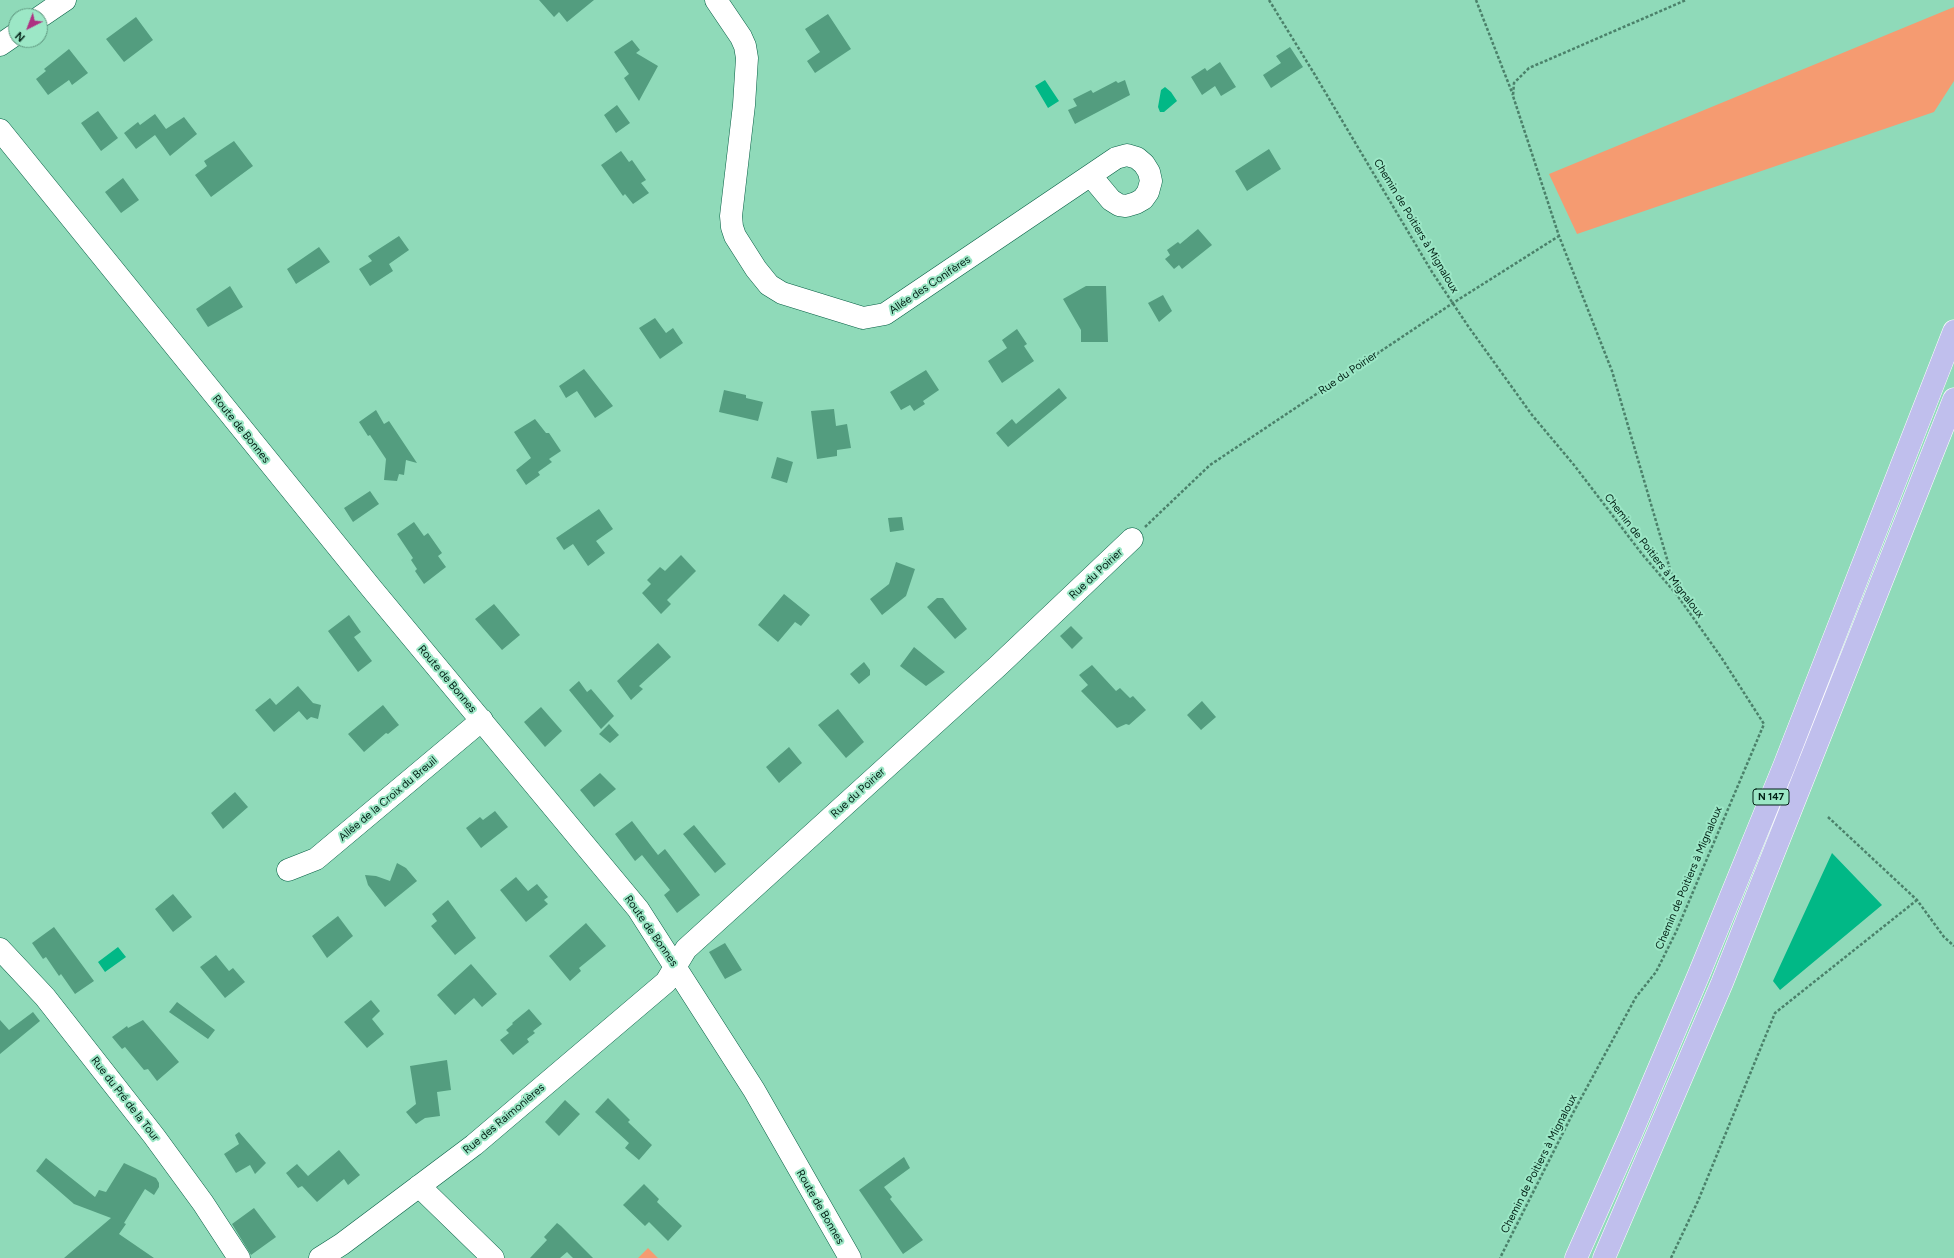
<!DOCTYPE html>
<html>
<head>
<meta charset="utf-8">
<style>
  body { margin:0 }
  #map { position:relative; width:1954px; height:1258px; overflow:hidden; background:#8fdab9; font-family:Figtree,sans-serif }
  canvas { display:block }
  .north { position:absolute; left:8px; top:8px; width:40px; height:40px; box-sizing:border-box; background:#9ce7c6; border:1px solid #5e977f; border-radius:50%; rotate:222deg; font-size:11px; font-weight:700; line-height:16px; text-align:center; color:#011f14 }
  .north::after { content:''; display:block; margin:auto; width:14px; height:18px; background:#ae3182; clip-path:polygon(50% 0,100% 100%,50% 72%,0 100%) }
</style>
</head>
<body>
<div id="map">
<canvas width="1954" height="1258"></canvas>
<div class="north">N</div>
</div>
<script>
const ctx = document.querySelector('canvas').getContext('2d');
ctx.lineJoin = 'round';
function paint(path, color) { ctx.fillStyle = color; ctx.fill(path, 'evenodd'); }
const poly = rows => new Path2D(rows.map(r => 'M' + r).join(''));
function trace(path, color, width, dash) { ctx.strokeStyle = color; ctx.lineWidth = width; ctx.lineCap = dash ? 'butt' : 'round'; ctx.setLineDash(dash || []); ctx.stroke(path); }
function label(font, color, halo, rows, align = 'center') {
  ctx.font = font + ' Figtree,sans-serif'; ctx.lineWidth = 4; ctx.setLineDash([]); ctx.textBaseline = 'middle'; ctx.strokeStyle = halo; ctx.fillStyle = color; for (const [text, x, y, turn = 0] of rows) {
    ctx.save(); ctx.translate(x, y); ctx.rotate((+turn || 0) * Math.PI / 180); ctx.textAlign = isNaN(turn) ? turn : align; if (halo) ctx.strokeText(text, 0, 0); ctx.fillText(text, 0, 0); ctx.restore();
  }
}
paint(poly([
  [1954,7,1954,81,1934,112,1577,234,1549,174],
  [648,1248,658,1258,638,1258]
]), '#f59b71');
paint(poly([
  [1045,80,1059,101,1048,108,1035,86],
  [1165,87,1171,92,1177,101,1164,112,1160,112,1158,107,1161,90],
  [1832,853,1882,905,1780,990,1773,981],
  [118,947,126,957,105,972,98,962]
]), '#01b886');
paint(poly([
  [539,0,594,0,567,22,559,12,554,17],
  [828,14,851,49,815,73,807,61,820,52,805,29],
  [136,17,153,40,124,62,106,39],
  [632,40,640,50,636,53,658,66,639,101,624,78,629,74,614,52],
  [1290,47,1303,67,1271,88,1263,75,1281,63,1276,56],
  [69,49,88,73,72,85,69,80,48,95,36,79,46,71,44,69],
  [1220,62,1236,87,1221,96,1215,86,1202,95,1191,77,1205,68,1207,71],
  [1125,80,1130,95,1075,124,1068,110,1077,106,1073,99,1091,90,1093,93,1116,81,1118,83],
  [617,105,630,123,616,133,604,115],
  [98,111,118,138,101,151,81,123],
  [155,114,166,129,184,117,197,134,170,156,155,135,136,149,124,133,138,122,140,125],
  [234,141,253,166,211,197,195,175,207,166,204,161],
  [1269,149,1281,169,1247,191,1235,171],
  [621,151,629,162,632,160,646,180,641,183,649,193,633,204,625,194,623,196,601,165],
  [123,178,139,200,121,213,105,192],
  [1198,229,1212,245,1182,269,1179,265,1174,269,1165,259,1170,255,1167,250,1178,242,1180,244],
  [399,236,409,250,389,264,393,271,370,286,359,269,372,261,368,256],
  [319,247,330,262,296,284,287,269],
  [230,286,243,307,208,327,196,309],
  [1086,286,1106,286,1108,342,1081,342,1081,330,1063,299],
  [1163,295,1172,311,1159,322,1148,303],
  [655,318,666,333,673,328,683,343,660,359,639,328],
  [1017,329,1027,344,1024,346,1034,361,1002,383,988,361,1007,348,1002,340],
  [584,369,613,406,595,418,577,391,566,398,559,386],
  [926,370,939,390,923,401,925,404,914,411,910,405,901,410,890,392],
  [1059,388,1067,398,1008,447,996,433,1012,419,1016,424],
  [724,390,746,395,746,398,763,402,758,421,719,412],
  [834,409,836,426,847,424,851,448,837,450,837,456,817,459,811,411],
  [376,410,384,424,389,421,417,463,406,460,404,475,399,474,397,481,384,480,386,459,370,435,368,436,359,422],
  [535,419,546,433,549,433,561,451,549,459,552,462,538,472,540,475,526,485,516,470,531,458,514,432],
  [777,457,793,462,787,483,771,478],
  [370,491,379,504,353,522,344,508],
  [599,509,613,529,596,541,605,553,588,566,573,544,564,550,556,538],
  [902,517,904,530,890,532,888,518],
  [414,522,424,536,428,533,442,553,438,556,446,567,424,584,415,571,417,569,411,560,413,558,397,534],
  [681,555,696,571,667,600,671,604,661,614,642,593,651,584,647,580,660,567,665,571],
  [896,562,915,569,906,596,882,615,870,599,889,584],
  [784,594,810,615,801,626,795,622,778,642,758,625],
  [937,598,943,598,967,629,955,639,927,607],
  [494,604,520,635,502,650,475,619],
  [349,615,361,632,354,637,372,661,358,672,328,631],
  [1071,626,1083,638,1072,649,1060,636],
  [658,643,671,657,639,686,643,689,631,700,617,681],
  [914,647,945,672,926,686,900,666],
  [864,662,870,670,870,675,859,684,850,674],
  [1092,665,1116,691,1120,688,1130,698,1133,696,1146,710,1129,725,1126,724,1117,728,1081,691,1088,685,1079,675],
  [579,681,587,692,591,689,614,716,601,729,569,690],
  [298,686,313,703,321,705,318,719,311,717,307,720,299,711,274,732,255,710,270,698,276,705],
  [1202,701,1216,717,1201,730,1187,715],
  [383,705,399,725,388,734,386,733,364,752,348,734],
  [541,707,562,731,545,747,524,722],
  [838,709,864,742,846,758,818,725],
  [609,724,619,735,610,743,599,734],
  [789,747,802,763,779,783,766,767],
  [600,773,616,789,594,807,580,790],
  [235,792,248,807,223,829,211,813],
  [495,811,508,827,481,848,466,828,480,817,483,820],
  [632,821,658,855,665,849,700,895,677,913,664,895,670,890,642,855,635,861,615,834],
  [694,825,726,864,715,873,683,834],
  [397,863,406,868,417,881,385,907,368,885,365,875,376,876,390,881],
  [516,877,528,891,537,884,548,897,544,900,548,904,526,922,500,890],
  [173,894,192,917,173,932,155,909],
  [448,900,476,938,455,955,431,926,437,921,432,914],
  [338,916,353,936,327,958,312,936],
  [586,923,606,946,579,968,581,971,570,981,549,956],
  [54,927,94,981,75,994,61,974,59,976,46,957,43,959,32,943],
  [725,943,742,970,725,979,709,952],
  [216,955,229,971,233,968,245,982,225,998,200,967],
  [471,964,497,994,482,1007,474,998,455,1015,437,995],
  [371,1000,380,1011,372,1019,384,1034,367,1048,344,1022],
  [177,1002,215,1030,208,1039,169,1012],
  [529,1009,542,1024,533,1031,535,1033,527,1039,529,1042,513,1055,500,1040,509,1033,506,1030,513,1024,512,1023],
  [33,1012,40,1021,0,1054,0,1020,9,1030],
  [143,1020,179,1062,157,1081,148,1069,144,1070,125,1047,122,1049,112,1037,127,1026,128,1028],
  [447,1060,451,1090,437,1092,440,1116,425,1118,416,1124,406,1112,416,1104,410,1066],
  [608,1098,630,1120,628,1122,652,1145,639,1160,625,1148,629,1143,595,1112],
  [565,1100,580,1114,559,1136,545,1122],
  [239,1132,266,1163,255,1174,250,1165,236,1173,224,1154,239,1144,235,1135],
  [339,1150,360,1175,348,1185,344,1179,317,1202,302,1186,298,1188,286,1173,297,1164,308,1176],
  [904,1157,910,1168,884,1187,892,1197,890,1199,923,1240,903,1254,859,1190],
  [46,1158,95,1197,99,1190,106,1192,124,1163,156,1178,159,1183,159,1187,154,1195,145,1189,124,1223,126,1224,119,1234,154,1258,64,1258,111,1218,74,1204,36,1171],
  [644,1184,659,1199,657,1202,682,1226,668,1241,649,1222,645,1226,623,1205],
  [254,1208,276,1237,251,1255,232,1224],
  [557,1223,561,1226,593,1258,573,1258,567,1252,560,1258,530,1258,547,1240,544,1237]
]), '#539d7f');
const minor = poly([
  [716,0,741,37,745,46,747,58,744,105,731,216,732,227,735,236,756,269,769,285,782,293,863,318,885,314,1116,158,1127,155,1137,158,1144,164,1149,172,1151,181,1148,192,1143,199,1136,203,1126,206,1119,205,1111,200,1091,176],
  [40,17,65,0],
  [0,45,16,34],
  [0,130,372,589,638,909,754,1090,850,1258],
  [288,870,316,859,482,720],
  [0,949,45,997,154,1136,203,1203,239,1258],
  [419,1186,493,1258],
  [320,1258,342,1244,474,1145,666,982,686,949,998,666,1132,539]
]);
const highway = poly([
  [1576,1258,1631,1134,1699,974,1784,766,1954,331],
  [1604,1258,1722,983,1954,399]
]);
trace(minor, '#055e43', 23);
trace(highway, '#fff', 23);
trace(poly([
  [1269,0,1315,75,1432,272,1468,326,1532,415,1574,465,1642,554,1677,595,1721,657,1764,724,1676,932,1656,972,1636,997,1573,1113,1500,1258],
  [1476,0,1513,95],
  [1145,527,1210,465,1453,303,1559,236],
  [1677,593,1612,371,1559,236,1513,96,1514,83,1529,68,1686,0],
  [1828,817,1917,900,1944,937,1954,946],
  [1671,1258,1698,1201,1775,1013,1917,900]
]), '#4b816a', 2.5, [3, 2]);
trace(minor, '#fff', 22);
trace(highway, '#c0bfed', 22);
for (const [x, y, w] of [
  [1771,797,36]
]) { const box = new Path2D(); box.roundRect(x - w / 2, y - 8, w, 16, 3); ctx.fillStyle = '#9ce7c6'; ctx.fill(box); trace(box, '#011f14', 1); }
label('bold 10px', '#011f14', null, [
  ["N 147",1771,797]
]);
label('11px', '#011f14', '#9ce7c6', [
  ["Chemin de Poitiers à Mignaloux",1416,226,59],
  ["Allée des Conifères",930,285,-34],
  ["Rue du Poirier",1348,373,-34],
  ["Route de Bonnes",241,429,51],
  ["Chemin de Poitiers à Mignaloux",1654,556,52],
  ["Rue du Poirier",1096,574,-43],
  ["Route de Bonnes",447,679,50],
  ["Rue du Poirier",858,793,-42],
  ["Allée de la Croix du Breuil",388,799,-40],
  ["Chemin de Poitiers à Mignaloux",1689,878,-67],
  ["Route de Bonnes",651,931,55],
  ["Rue du Pré de la Tour",125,1099,52],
  ["Rue des Raimonières",504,1119,-40],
  ["Chemin de Poitiers à Mignaloux",1539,1164,-63],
  ["Route de Bonnes",820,1207,60]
]);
</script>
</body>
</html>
